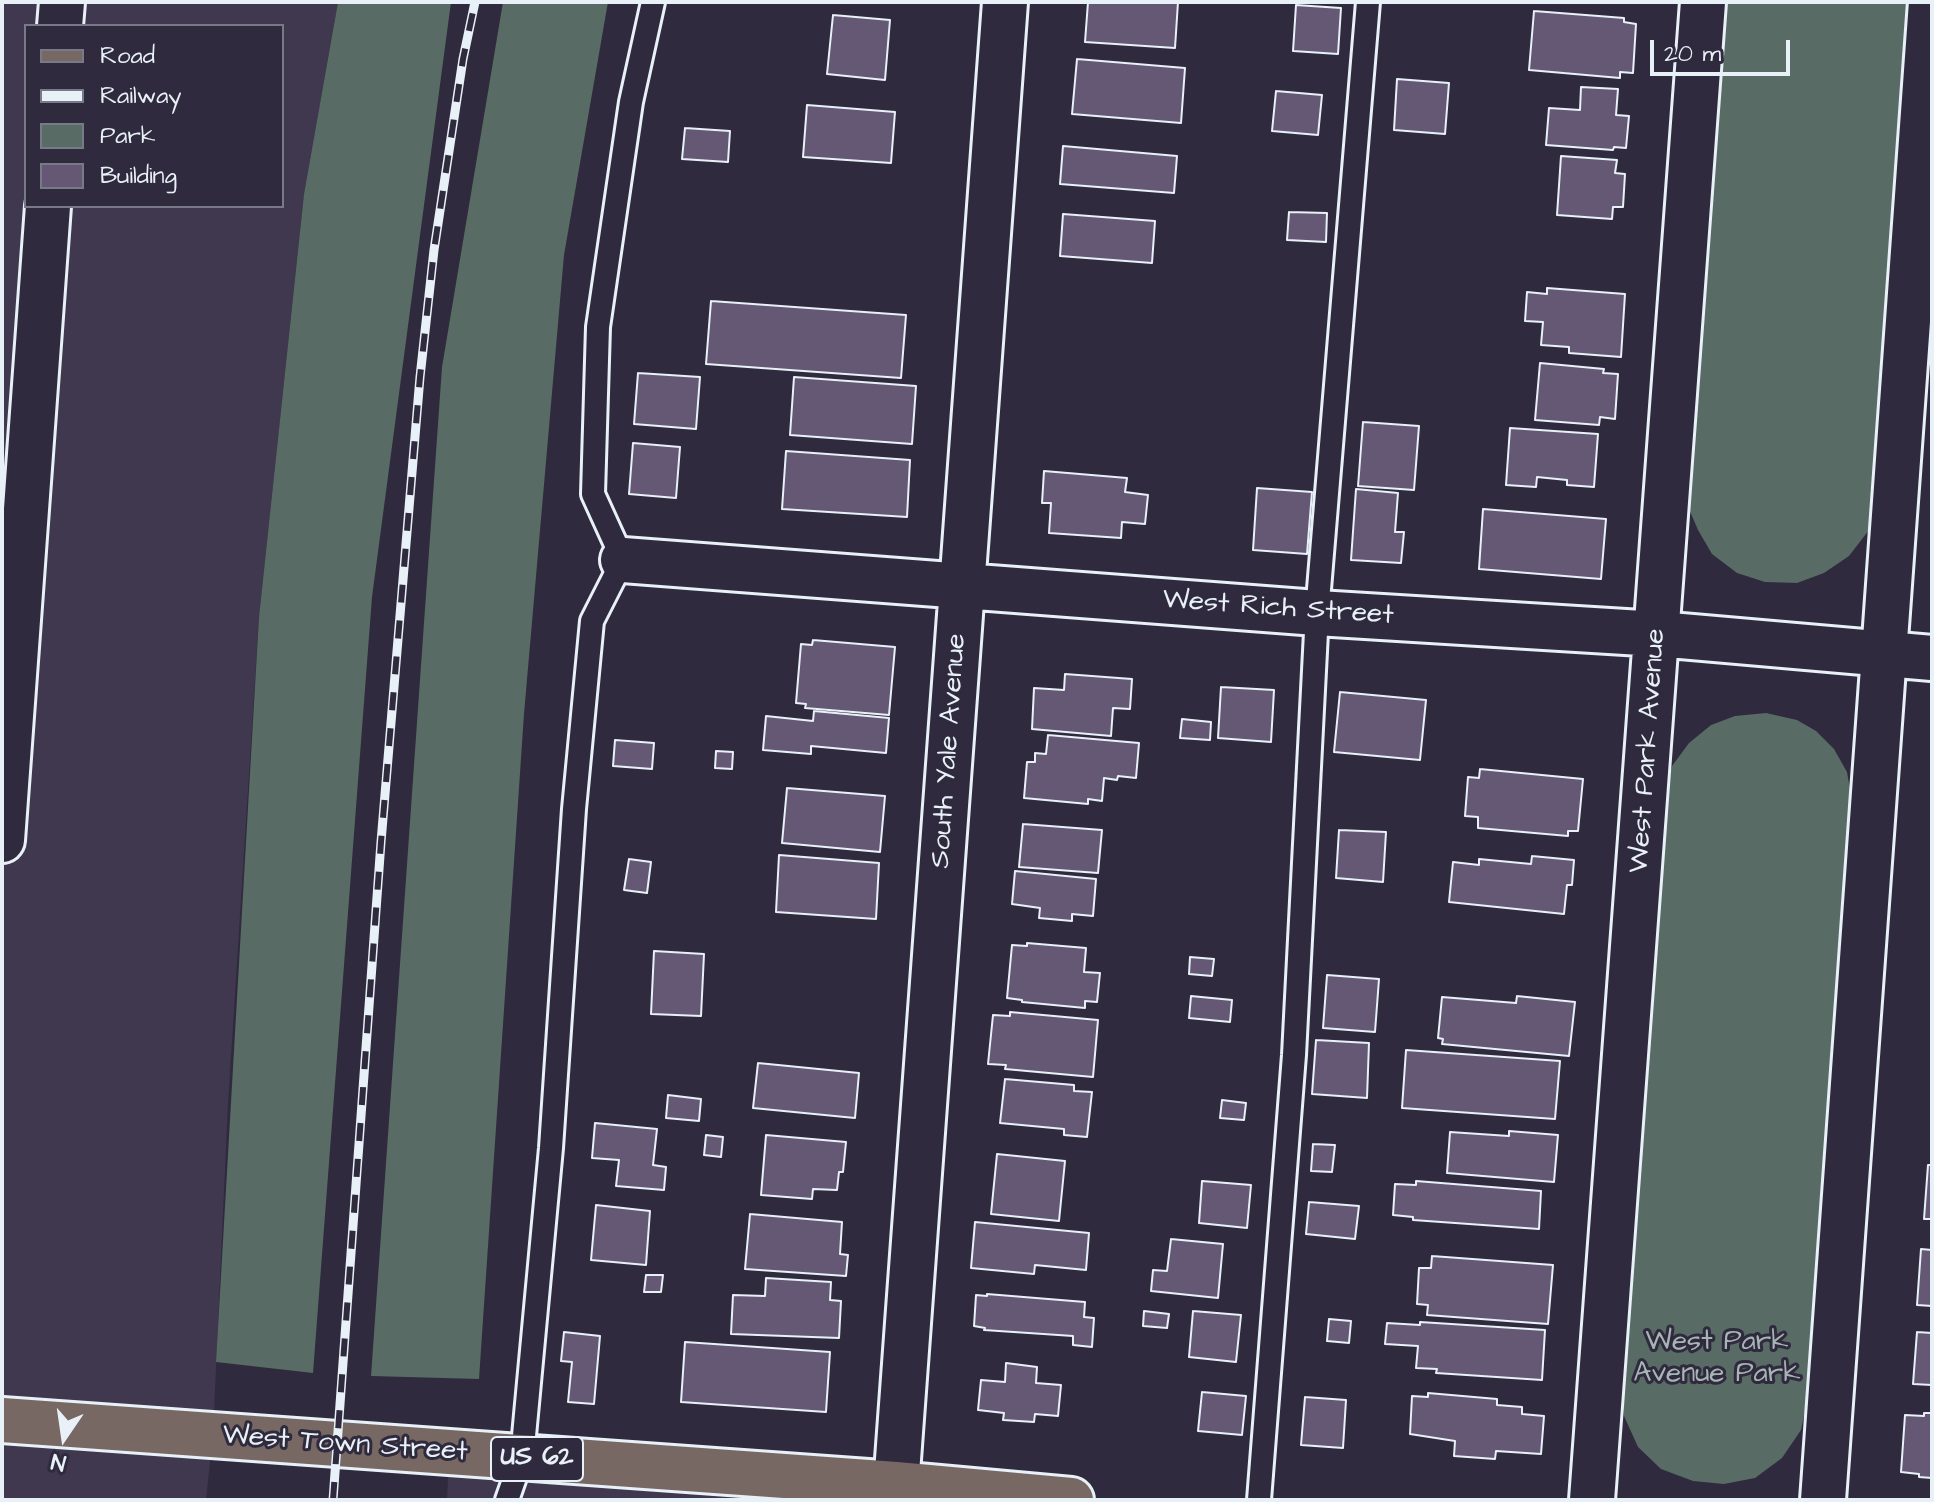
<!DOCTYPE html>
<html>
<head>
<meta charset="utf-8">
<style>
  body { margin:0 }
  #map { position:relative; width:1934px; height:1502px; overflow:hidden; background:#2f2a3d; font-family:"Architects Daughter",sans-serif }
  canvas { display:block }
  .frame { position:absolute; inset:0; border:4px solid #e8f1f8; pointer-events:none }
  .legend { position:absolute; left:24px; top:24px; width:260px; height:184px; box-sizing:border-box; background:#2f2a3d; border:2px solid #797a88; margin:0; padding:10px 14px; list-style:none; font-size:24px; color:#e8f1f8 }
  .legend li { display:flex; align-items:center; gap:16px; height:40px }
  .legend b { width:40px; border:2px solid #797a88 }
  .north { position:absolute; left:24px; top:1398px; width:80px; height:80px; -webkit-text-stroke:6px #2f2a3d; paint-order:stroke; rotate:193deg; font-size:22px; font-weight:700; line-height:32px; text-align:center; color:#e8f1f8 }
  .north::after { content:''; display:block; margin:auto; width:28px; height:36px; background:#e8f1f8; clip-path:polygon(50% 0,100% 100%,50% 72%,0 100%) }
  .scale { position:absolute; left:1650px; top:40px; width:140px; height:36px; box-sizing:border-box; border:4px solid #e8f1f8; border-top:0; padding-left:10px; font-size:24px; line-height:28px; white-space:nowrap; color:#e8f1f8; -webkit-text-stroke:6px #2f2a3d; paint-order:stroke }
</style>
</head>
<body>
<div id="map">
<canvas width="1934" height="1502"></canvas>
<div class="frame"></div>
<ul class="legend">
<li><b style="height:10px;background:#776864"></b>Road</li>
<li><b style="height:10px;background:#e8f1f8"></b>Railway</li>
<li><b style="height:22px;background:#586b64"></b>Park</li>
<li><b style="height:22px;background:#655875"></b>Building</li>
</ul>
<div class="north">N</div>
<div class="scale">20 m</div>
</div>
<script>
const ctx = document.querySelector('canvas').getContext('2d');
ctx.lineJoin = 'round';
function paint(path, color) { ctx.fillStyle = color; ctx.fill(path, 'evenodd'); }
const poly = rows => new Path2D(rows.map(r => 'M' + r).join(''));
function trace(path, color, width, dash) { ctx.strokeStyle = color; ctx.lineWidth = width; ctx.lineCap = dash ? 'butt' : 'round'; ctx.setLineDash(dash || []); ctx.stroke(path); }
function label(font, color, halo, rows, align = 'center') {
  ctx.font = font + ' "Architects Daughter",sans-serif'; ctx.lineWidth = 6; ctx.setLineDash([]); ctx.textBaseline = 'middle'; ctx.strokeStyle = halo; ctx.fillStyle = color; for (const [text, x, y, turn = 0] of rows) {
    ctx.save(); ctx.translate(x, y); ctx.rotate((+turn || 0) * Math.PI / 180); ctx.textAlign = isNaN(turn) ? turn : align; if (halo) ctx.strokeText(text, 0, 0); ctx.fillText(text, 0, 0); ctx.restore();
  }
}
paint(poly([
  [2,2,338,2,304,194,259,617,228,1104,213,1435,206,1500,2,1500],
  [26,26,282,26,282,206,26,206],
  [449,1453,895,1500,447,1500]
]), '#3f384e');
paint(poly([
  [338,2,451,2,372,597,313,1373,216,1362,259,617,304,194],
  [503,2,608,2,564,255,524,714,479,1379,371,1376,442,367],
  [1723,2,1913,2,1877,499,1869,530,1849,556,1824,573,1797,583,1765,582,1737,573,1712,554,1698,530,1689,509,1687,484],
  [1766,713,1797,720,1816,731,1834,749,1847,772,1852,801,1809,1392,1801,1430,1782,1458,1755,1478,1724,1484,1693,1481,1661,1469,1638,1447,1624,1416,1621,1379,1665,798,1672,766,1689,743,1711,725,1735,716]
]), '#586b64');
const building = poly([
  [1088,2,1178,2,1175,48,1085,42,1088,2],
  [1296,5,1341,8,1338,54,1293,51,1296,5],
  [1534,11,1624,18,1624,22,1636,24,1633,73,1620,72,1620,78,1529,70,1534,11],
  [833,15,890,20,885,80,827,74,833,15],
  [1077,59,1185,68,1181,123,1072,114,1077,59],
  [1397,79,1449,83,1445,134,1394,130,1397,79],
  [1581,87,1618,89,1616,115,1629,116,1626,148,1614,147,1613,150,1546,145,1549,108,1580,110,1581,87],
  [1276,91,1322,95,1318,135,1272,131,1276,91],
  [807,105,895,112,891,163,803,157,807,105],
  [685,128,730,131,728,162,682,159,685,128],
  [1063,146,1177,156,1174,193,1060,184,1063,146],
  [1561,156,1617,160,1615,173,1625,174,1623,207,1613,207,1612,219,1557,215,1561,156],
  [1289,212,1327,213,1326,242,1287,240,1289,212],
  [1063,214,1155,221,1152,263,1060,256,1063,214],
  [1547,288,1625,294,1621,357,1569,353,1569,347,1541,345,1543,322,1525,321,1527,292,1547,294,1547,288],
  [711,301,906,315,901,378,706,364,711,301],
  [1540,363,1604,369,1603,373,1618,374,1615,419,1600,417,1599,425,1535,420,1540,363],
  [638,373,700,377,696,429,634,424,638,373],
  [794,377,916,386,912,444,790,435,794,377],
  [1363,422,1419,426,1414,490,1358,486,1363,422],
  [1510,428,1598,434,1594,487,1567,485,1567,480,1537,477,1536,487,1506,485,1510,428],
  [633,443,680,447,676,498,629,494,633,443],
  [786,451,910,460,907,517,782,509,786,451],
  [1044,471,1127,478,1125,492,1148,495,1145,524,1122,522,1121,538,1049,533,1051,503,1042,503,1044,471],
  [1257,488,1312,492,1307,554,1253,550,1257,488],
  [1356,489,1398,493,1395,532,1404,532,1401,563,1351,560,1356,489],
  [1483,509,1606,519,1601,579,1479,569,1483,509],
  [813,640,895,647,889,715,805,708,806,704,796,703,801,644,812,645,813,640],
  [1065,674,1132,679,1130,709,1113,708,1111,736,1032,729,1034,688,1064,690,1065,674],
  [1221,687,1274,690,1271,742,1218,738,1221,687],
  [1340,692,1426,700,1420,760,1334,752,1340,692],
  [814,711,889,718,886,753,811,746,811,754,763,750,766,716,813,721,814,711],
  [1182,719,1211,722,1210,740,1180,738,1182,719],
  [1048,735,1139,743,1136,778,1118,776,1117,780,1104,778,1102,801,1088,799,1088,804,1024,798,1027,762,1035,762,1035,753,1046,754,1048,735],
  [615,740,654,743,652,769,613,766,615,740],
  [716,751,733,752,732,769,715,768,716,751],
  [1480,769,1583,779,1578,831,1568,831,1568,836,1478,828,1478,817,1465,816,1468,777,1479,778,1480,769],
  [787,788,885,796,880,852,782,843,787,788],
  [1023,824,1102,830,1098,873,1019,867,1023,824],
  [1339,830,1386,832,1383,882,1336,878,1339,830],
  [779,855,879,863,876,919,776,912,779,855],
  [1532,856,1574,860,1572,885,1567,885,1564,914,1449,902,1453,862,1479,865,1479,859,1531,864,1532,856],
  [629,859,651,862,647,893,624,890,629,859],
  [1015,871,1096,879,1093,916,1072,914,1072,921,1039,918,1040,908,1012,904,1015,871],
  [1027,943,1086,948,1084,972,1100,973,1097,1002,1085,1001,1085,1008,1022,1002,1022,1000,1007,998,1012,945,1027,946,1027,943],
  [654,951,704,954,701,1016,651,1014,654,951],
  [1190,957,1214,959,1212,976,1189,974,1190,957],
  [1327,975,1379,979,1375,1032,1323,1028,1327,975],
  [1191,996,1232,1000,1230,1022,1189,1018,1191,996],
  [1517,996,1575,1002,1569,1056,1442,1044,1443,1039,1438,1038,1442,997,1516,1003,1517,996],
  [1010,1012,1098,1020,1093,1077,1005,1069,1006,1065,988,1064,993,1015,1010,1016,1010,1012],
  [1316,1040,1369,1043,1367,1098,1312,1094,1316,1040],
  [1406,1050,1560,1061,1555,1119,1402,1108,1406,1050],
  [758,1063,859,1073,855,1118,753,1108,758,1063],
  [1005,1079,1074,1085,1074,1091,1092,1092,1087,1137,1064,1135,1064,1129,1000,1123,1005,1079],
  [668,1095,701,1099,699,1121,666,1118,668,1095],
  [1222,1100,1246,1103,1244,1120,1220,1118,1222,1100],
  [595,1123,657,1129,653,1165,666,1167,664,1190,616,1186,619,1160,592,1158,595,1123],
  [1509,1131,1558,1135,1554,1182,1447,1173,1450,1132,1509,1136,1509,1131],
  [706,1135,723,1137,721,1157,704,1155,706,1135],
  [766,1135,846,1142,843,1172,839,1172,837,1190,813,1189,812,1199,761,1195,766,1135],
  [1313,1144,1335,1145,1332,1172,1311,1171,1313,1144],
  [997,1154,1065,1161,1059,1221,991,1214,997,1154],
  [1928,1165,1932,1165,1932,1219,1924,1219,1928,1165],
  [1202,1181,1251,1185,1247,1228,1199,1223,1202,1181],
  [1416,1181,1541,1191,1539,1229,1413,1220,1413,1217,1393,1215,1395,1184,1416,1185,1416,1181],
  [1309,1202,1359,1206,1355,1239,1306,1234,1309,1202],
  [596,1205,650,1211,646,1265,591,1260,596,1205],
  [750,1214,842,1222,840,1254,848,1255,846,1276,745,1269,750,1214],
  [975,1222,1089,1233,1086,1270,1035,1265,1034,1274,971,1268,975,1222],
  [1171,1239,1223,1244,1218,1298,1151,1291,1153,1270,1167,1271,1171,1239],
  [1921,1249,1932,1250,1932,1306,1917,1305,1921,1249],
  [1432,1256,1553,1265,1548,1324,1427,1315,1428,1305,1417,1304,1419,1268,1431,1268,1432,1256],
  [646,1275,663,1275,661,1292,644,1292,646,1275],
  [766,1278,831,1282,830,1300,841,1301,839,1338,731,1334,733,1295,765,1296,766,1278],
  [987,1294,1085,1302,1084,1317,1094,1318,1092,1347,1073,1345,1073,1336,984,1330,985,1328,974,1326,976,1295,987,1296,987,1294],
  [1144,1311,1169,1314,1167,1328,1143,1326,1144,1311],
  [1193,1311,1241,1315,1236,1362,1189,1357,1193,1311],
  [1329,1319,1351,1321,1349,1343,1327,1341,1329,1319],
  [1420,1322,1545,1330,1542,1380,1436,1373,1437,1369,1416,1368,1418,1346,1385,1344,1387,1323,1420,1325,1420,1322],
  [564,1332,600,1336,594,1404,568,1402,572,1362,561,1361,564,1332],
  [1917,1332,1932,1333,1932,1385,1913,1384,1917,1332],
  [685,1342,830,1352,826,1412,681,1402,685,1342],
  [1006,1363,1037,1367,1036,1383,1061,1385,1058,1416,1035,1414,1034,1422,1003,1420,1004,1413,978,1410,981,1380,1005,1382,1006,1363],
  [1202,1392,1246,1396,1242,1435,1198,1431,1202,1392],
  [1428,1393,1497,1399,1497,1405,1522,1407,1522,1414,1544,1416,1541,1454,1496,1451,1495,1459,1454,1456,1455,1441,1410,1434,1412,1396,1428,1397,1428,1393],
  [1305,1397,1346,1400,1343,1448,1301,1445,1305,1397],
  [1924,1413,1932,1413,1932,1478,1919,1477,1919,1474,1901,1472,1905,1415,1924,1416,1924,1413]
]);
paint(building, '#655875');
trace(building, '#e8f1f8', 2);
const service = poly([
  [507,1500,522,1457,551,1148,574,809,592,621,623,560,593,494,598,327,631,102,653,2],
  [1259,1500,1294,1055,1317,613,1368,2]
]);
const minor = poly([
  [623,560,1317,613,1658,634,1932,658],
  [895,1500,1005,2],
  [1592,1500,1703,2],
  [1823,1500,1931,2]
]);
const tertiary = poly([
  [60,26,62,2],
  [2,840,48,206]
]);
const primary = poly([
  [2,1420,896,1484,1071,1500]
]);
trace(service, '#e8f1f8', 28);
trace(minor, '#e8f1f8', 50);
trace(tertiary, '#e8f1f8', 50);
trace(primary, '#e8f1f8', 50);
trace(service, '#2f2a3d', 22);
trace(minor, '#2f2a3d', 44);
trace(tertiary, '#2f2a3d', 44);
trace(primary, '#776864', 44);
const rail = poly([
  [333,1500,381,842,420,377,434,250,463,59,475,2]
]);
trace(rail, '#e8f1f8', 9);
trace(rail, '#2f2a3d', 6, [18]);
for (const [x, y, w] of [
  [537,1459,92]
]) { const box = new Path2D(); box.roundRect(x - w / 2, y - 22, w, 44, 6); ctx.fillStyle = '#2f2a3d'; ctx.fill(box); trace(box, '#e8f1f8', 2); }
label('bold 26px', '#e8f1f8', null, [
  ["US 62",537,1459]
]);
label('28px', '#e8f1f8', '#2f2a3d', [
  ["West Rich Street",1278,609,4],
  ["South Yale Avenue",950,751,-86],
  ["West Park Avenue",1649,751,-86],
  ["West Town Street",345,1445,4]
]);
label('28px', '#a7b5b5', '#2f2a3d', [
  ["West Park",1717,1343],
  ["Avenue Park",1717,1375]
]);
</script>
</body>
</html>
